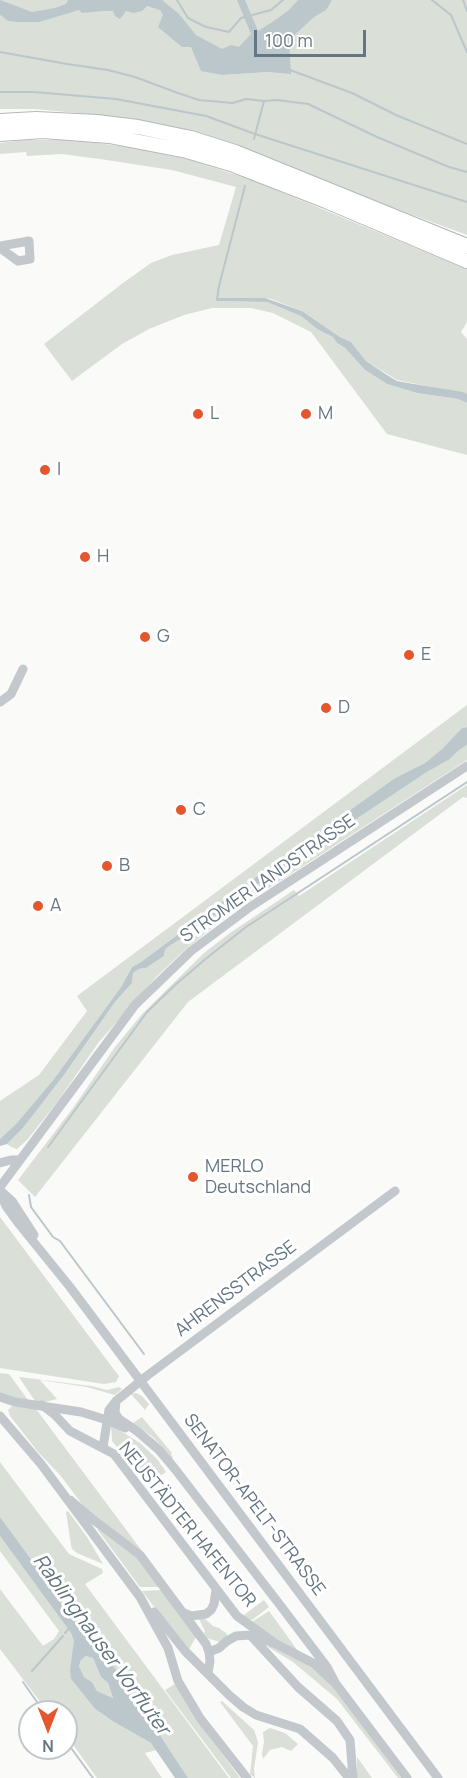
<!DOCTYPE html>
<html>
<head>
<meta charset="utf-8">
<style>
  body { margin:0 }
  #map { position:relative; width:467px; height:1778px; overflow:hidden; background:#fafaf8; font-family:Manrope,sans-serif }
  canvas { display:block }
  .north { position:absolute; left:18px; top:1700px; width:60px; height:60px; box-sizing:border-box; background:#fff; border:2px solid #c1c8cd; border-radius:50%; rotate:180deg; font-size:16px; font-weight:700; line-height:24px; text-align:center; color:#657683 }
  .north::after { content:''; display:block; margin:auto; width:21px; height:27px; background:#e4572e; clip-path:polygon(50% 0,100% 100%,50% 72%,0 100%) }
  .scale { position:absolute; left:254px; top:30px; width:112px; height:27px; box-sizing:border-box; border:3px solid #657683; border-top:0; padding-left:8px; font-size:18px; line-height:21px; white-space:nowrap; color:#657683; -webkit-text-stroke:4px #fff; paint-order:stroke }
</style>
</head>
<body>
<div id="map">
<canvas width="467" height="1778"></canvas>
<div class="north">N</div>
<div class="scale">100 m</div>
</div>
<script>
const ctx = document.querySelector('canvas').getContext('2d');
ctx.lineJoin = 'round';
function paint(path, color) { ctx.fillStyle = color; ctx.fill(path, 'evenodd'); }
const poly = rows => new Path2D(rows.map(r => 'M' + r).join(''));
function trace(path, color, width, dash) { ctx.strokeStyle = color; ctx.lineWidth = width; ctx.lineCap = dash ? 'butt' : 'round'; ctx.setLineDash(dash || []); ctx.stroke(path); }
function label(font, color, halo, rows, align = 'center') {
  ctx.font = font + ' Manrope,sans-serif'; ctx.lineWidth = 6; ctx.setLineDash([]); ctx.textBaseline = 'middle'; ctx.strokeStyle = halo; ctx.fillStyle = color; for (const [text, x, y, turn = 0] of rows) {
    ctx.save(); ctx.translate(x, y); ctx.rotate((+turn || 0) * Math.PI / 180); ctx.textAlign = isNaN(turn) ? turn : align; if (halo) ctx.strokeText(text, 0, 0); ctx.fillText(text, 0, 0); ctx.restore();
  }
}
paint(poly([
  [0,0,467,0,467,235,383,204,265,156,193,132,139,120,99,115,34,109,0,109,0,15,8,21],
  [199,65,291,74,269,72,222,75],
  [23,140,74,140,135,148,187,159,252,180,467,269,467,322,461,332,467,339,467,394,397,380,366,361,351,342,340,337,302,311,271,299,265,298,221,298,216,301,267,302,301,316,317,329,334,337,337,343,345,348,365,370,387,384,417,393,458,399,467,403,467,455,387,434,311,332,273,313,251,308,212,308,184,315,149,329,122,344,72,381,44,344,123,283,151,263,172,255,219,245,236,187,172,170,100,159,62,154,27,156,26,152,0,154,0,143],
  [467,705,467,727,462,728,442,749,425,763,395,778,238,890,141,962,132,967,121,987,54,1079,16,1124,0,1139,0,1101,39,1075,87,1011,77,996],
  [467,745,467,760,249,901,217,924,186,949,157,976,99,1042,58,1101,27,1140,17,1149,11,1147,7,1144,23,1128,64,1075,115,1002,132,983,133,973,139,969,146,968,164,956,165,950,168,947,185,936,251,889,427,772,450,759,458,751],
  [467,785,467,798,463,797,188,1002,35,1197,18,1180,73,1108,115,1047,142,1014,204,953,230,933,294,890,299,896],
  [0,1217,115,1371,119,1376,116,1382,104,1384,0,1368],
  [0,1373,9,1374,28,1400,0,1395],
  [19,1377,91,1386,107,1390,119,1387,122,1389,115,1395,87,1387,40,1380,57,1399,45,1402,35,1401],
  [136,1393,142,1396,149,1404,145,1410,131,1394],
  [12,1406,36,1409,142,1551,88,1512,60,1475,38,1452,10,1416,8,1410],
  [142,1417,172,1453,171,1454,173,1458,172,1459,154,1438,133,1423],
  [111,1425,140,1443,157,1459,166,1472,148,1485,112,1441],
  [0,1462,69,1554,102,1569,103,1573,85,1584,229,1778,188,1778,158,1732,135,1703,119,1675,96,1643,77,1614,48,1579,43,1576,20,1546,0,1517],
  [68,1511,87,1537,103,1564,77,1553,72,1549,71,1545,66,1512],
  [97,1529,99,1529,137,1557,160,1587,140,1587],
  [0,1536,71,1633,74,1641,71,1679,95,1709,114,1722,151,1743,157,1750,145,1753,162,1778,97,1778,66,1735,66,1712,48,1712,0,1649,0,1589,43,1646,54,1639,59,1631,0,1551],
  [162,1590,196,1637,188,1651,142,1591],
  [264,1600,269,1607,252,1620,247,1620,244,1615],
  [269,1611,298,1651,270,1637,250,1623],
  [204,1618,213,1626,219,1628,227,1634,227,1638,220,1642,207,1638,204,1634,205,1631,199,1619],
  [269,1645,308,1665,331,1684,401,1778,398,1778,337,1699,293,1662,268,1647],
  [86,1656,93,1658,101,1677,108,1683,113,1698,97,1691,92,1682,84,1677,79,1666,81,1660],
  [175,1684,194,1716,240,1778,231,1778,165,1690],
  [222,1701,254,1730,258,1742,254,1769,255,1778,250,1774,253,1746,220,1702],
  [270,1728,285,1733,298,1744,291,1751,282,1747,270,1750,263,1759,262,1754,264,1742,263,1732],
  [357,1757,372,1778,357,1778]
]), '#dadfd7');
paint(poly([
  [0,0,32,12,55,8,66,4,68,0,162,0,179,14,196,35,222,49,231,45,239,47,251,34,237,0,245,0,258,31,274,21,289,10,298,0,332,0,326,10,314,17,289,40,291,74,269,72,222,75,201,71,191,47,182,47,158,27,163,15,160,10,147,6,142,11,134,13,126,11,120,19,115,16,113,11,103,11,82,13,79,10,39,22,18,22,8,21,0,15],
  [221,298,265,298,302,311,340,337,351,342,366,361,387,375,397,381,408,383,463,392,467,394,467,403,458,399,417,393,387,384,365,370,345,348,337,343,333,337,317,329,301,316,267,302,215,301],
  [467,727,467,745,458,751,450,759,427,772,251,889,185,936,168,947,165,950,164,956,146,968,139,969,133,973,132,983,115,1002,64,1075,23,1128,7,1144,0,1146,0,1139,16,1124,54,1079,121,987,132,967,141,962,238,890,395,778,425,763,442,749,462,728],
  [0,1517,43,1576,48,1579,77,1614,96,1643,119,1674,135,1703,158,1732,188,1778,175,1778,151,1743,114,1722,95,1709,71,1679,70,1670,74,1641,71,1633,0,1536],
  [86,1656,93,1658,101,1677,108,1683,113,1698,97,1691,92,1682,84,1677,79,1666,81,1660]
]), '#bbc7cb');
trace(poly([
  [177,0,188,18,206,27,229,32,241,18,271,10,283,0],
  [432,0,451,15,467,52],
  [463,0,467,11],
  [0,52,67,64,108,70,135,77,178,93,199,100,233,103,246,99,264,101,277,100,308,104,377,137,449,167,467,172],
  [290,70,352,93,396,115,467,144],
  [0,92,34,92,116,99,206,116,255,134,467,202],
  [254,139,264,101],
  [220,299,217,299,219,286,245,186],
  [48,1147,147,1012,175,985,208,957,246,927,467,782],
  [29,1195,31,1207,53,1237,60,1241,144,1354],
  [65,1633,70,1627],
  [32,1671,63,1636],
  [23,1682,44,1712],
  [66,1741,93,1778]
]), '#bbc7cb', 2);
const highway = poly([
  [0,121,36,119,97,122,138,127,191,138,235,152,467,246],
  [0,134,43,131,109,136,187,151,231,164,326,201,467,261]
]);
trace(highway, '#b4b9bd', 16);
trace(poly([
  [0,246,29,241,30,259,18,261,0,248],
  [0,702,11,694,23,669],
  [0,1163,11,1160,20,1160],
  [0,1187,135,1005,191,951,250,907,467,766],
  [1,1191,12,1201,34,1235],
  [0,1193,6,1206,19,1224,70,1287,438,1778],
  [0,1397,15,1402,81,1412,107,1420,125,1428],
  [116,1401,115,1413,119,1419,137,1431,159,1450,175,1469,280,1605,327,1667,336,1684],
  [42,1405,55,1415,70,1431,114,1454,237,1616,276,1644],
  [0,1416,41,1464,140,1597,168,1648,178,1681,200,1718,247,1778],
  [103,1447,109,1410,116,1401,148,1375,395,1191],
  [70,1500,91,1518,140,1555,206,1644,209,1652,210,1661,208,1673],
  [154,1612,185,1651,229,1695,243,1707,256,1715,300,1729,333,1758,349,1778],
  [184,1613,191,1616,206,1614,211,1610,214,1604,216,1590],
  [252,1637,298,1687,337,1721,350,1740,353,1778],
  [209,1652,219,1648,227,1641,236,1636,250,1635,276,1644,313,1663,336,1684,407,1778]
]), '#c3c8cc', 9);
trace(highway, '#fff', 14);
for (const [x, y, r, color] of [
  [198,414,6,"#e4572e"],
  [306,414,6,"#e4572e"],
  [45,470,6,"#e4572e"],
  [85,557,6,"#e4572e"],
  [145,637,6,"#e4572e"],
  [409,655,6,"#e4572e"],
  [326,708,6,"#e4572e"],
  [181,810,6,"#e4572e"],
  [107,866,6,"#e4572e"],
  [38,906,6,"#e4572e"],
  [193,1177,6,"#e4572e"]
]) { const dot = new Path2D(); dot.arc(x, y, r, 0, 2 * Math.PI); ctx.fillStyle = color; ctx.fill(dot); trace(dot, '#fff', 2); }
label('18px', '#657683', '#fff', [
  ["L",210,414],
  ["M",318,414],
  ["I",57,470],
  ["H",97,557],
  ["G",157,637],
  ["E",421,655],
  ["D",338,708],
  ["C",193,810],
  ["B",119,866],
  ["A",50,906],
  ["MERLO",205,1167],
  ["Deutschland",205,1188]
], 'left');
label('18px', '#657683', '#fff', [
  ["STROMER LANDSTRASSE",268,879,-35],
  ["AHRENSSTRASSE",236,1289,-37],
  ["SENATOR-APELT-STRASSE",254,1505,53],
  ["NEUSTÄDTER HAFENTOR",187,1525,51]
]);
label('italic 20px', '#60757c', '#fff', [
  ["Rablinghauser Vorfluter",101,1645,54]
]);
</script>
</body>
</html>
